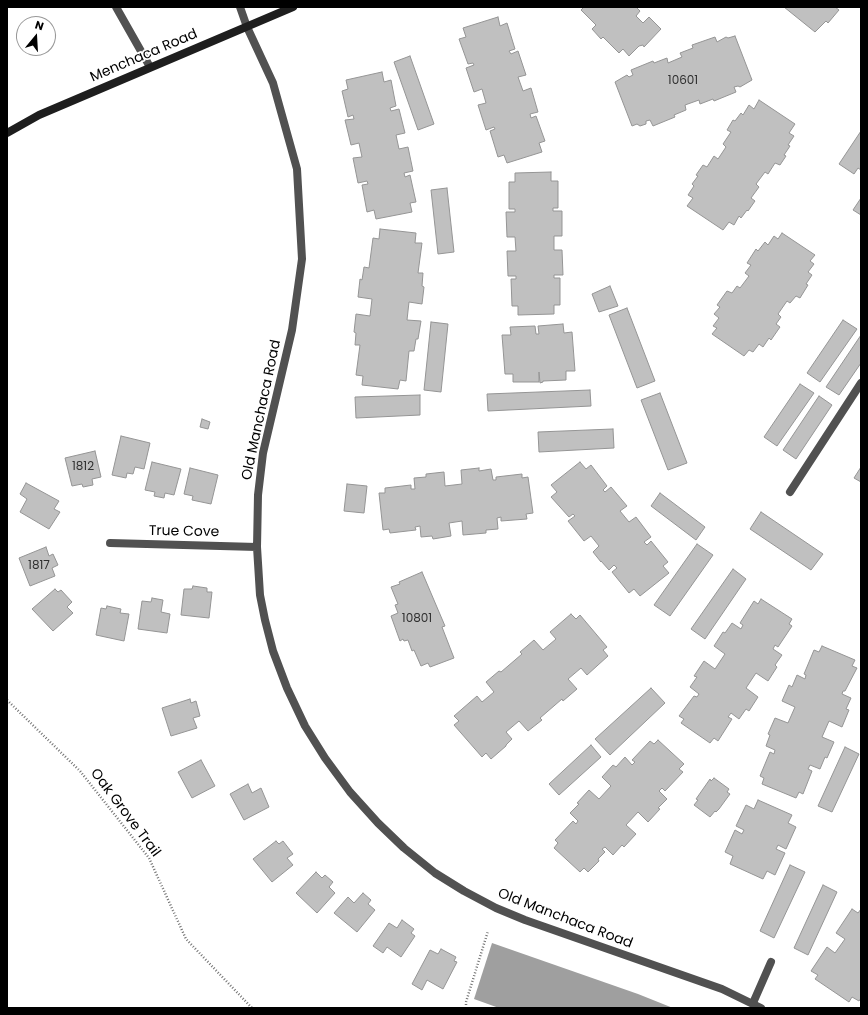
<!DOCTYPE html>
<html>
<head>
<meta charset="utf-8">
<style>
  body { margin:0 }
  #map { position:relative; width:868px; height:1015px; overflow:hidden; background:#fff; font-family:Poppins,sans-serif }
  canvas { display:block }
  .frame { position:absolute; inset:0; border:8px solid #000; pointer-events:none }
  .north { position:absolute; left:16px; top:16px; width:40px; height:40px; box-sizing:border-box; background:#fff; border:1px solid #999; border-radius:50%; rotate:18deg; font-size:11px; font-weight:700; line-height:16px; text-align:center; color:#000 }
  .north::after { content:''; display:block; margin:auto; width:14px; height:18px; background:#000; clip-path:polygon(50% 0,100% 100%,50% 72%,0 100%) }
</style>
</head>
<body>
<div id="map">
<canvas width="868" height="1015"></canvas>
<div class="frame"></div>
<div class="north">N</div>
</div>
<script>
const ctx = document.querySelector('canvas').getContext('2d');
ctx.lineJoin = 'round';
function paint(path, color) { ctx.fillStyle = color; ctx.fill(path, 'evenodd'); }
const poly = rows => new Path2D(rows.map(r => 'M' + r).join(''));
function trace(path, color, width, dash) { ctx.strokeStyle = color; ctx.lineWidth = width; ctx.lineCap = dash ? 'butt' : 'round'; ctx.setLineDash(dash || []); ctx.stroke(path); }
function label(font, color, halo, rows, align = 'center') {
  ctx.font = font + ' Poppins,sans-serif'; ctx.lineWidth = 3.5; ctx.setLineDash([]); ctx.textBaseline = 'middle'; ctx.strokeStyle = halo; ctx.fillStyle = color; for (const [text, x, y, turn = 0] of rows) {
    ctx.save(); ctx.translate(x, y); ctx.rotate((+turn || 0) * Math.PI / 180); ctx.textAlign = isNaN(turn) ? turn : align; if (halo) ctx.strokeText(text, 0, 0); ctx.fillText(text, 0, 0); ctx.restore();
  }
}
paint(poly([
  [492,943,638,994,673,1008,499,1008,474,999]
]), '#9f9f9f');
const building = poly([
  [584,7,636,7,640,11,636,16,643,23,649,17,661,29,644,47,643,45,639,46,629,56,623,49,619,53,603,37,601,39,592,29,596,25,581,10,584,7],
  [784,7,835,7,839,10,828,23,826,21,815,32,784,7],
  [498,17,500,26,507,23,515,49,509,51,511,54,518,51,526,75,518,77,523,91,531,88,538,112,530,114,531,118,536,116,545,141,539,143,542,152,507,163,504,155,498,157,490,131,495,129,494,127,486,130,478,105,486,103,482,89,474,92,466,68,474,65,473,63,468,64,459,39,466,37,463,28,498,17],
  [735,36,752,80,740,87,738,86,734,87,736,92,714,101,713,99,700,104,699,100,685,105,686,110,674,115,675,117,653,126,650,120,646,121,646,124,640,126,637,124,632,126,615,82,627,75,629,77,633,75,631,70,653,61,654,63,667,58,668,63,682,57,680,53,693,48,692,45,715,37,717,42,726,37,728,38,735,36],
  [410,56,434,124,418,130,394,62,410,56],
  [382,72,384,82,391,80,396,106,390,108,391,111,399,109,405,133,396,135,399,149,408,147,413,171,404,173,405,177,410,175,416,202,410,203,412,212,376,219,374,210,367,212,362,185,368,184,367,181,358,183,353,158,362,157,359,143,351,145,345,120,354,119,353,115,348,117,342,91,348,89,346,80,382,72],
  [759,100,795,124,789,133,794,136,788,145,790,146,784,155,786,156,780,165,775,163,768,174,765,172,756,184,759,187,751,198,755,201,748,211,747,210,741,218,739,216,734,225,729,222,723,230,687,206,693,198,688,195,694,186,692,184,698,176,696,175,703,165,707,167,714,156,718,159,726,147,723,144,731,132,727,130,733,120,735,121,741,113,743,115,749,105,754,109,759,100],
  [861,131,861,170,858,168,854,174,839,164,861,131],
  [551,172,551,181,558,181,558,208,553,208,553,211,562,211,562,236,554,236,554,250,562,250,563,275,554,275,554,278,560,278,560,305,554,305,554,314,518,315,518,306,512,306,511,279,516,279,516,276,508,276,507,251,516,251,515,237,507,237,506,212,515,212,515,209,509,209,509,182,515,182,515,173,551,172],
  [447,188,454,252,438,254,431,190,447,188],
  [861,198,861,215,853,210,861,198],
  [380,229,416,233,415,243,422,243,418,273,423,273,422,286,424,287,422,304,409,302,407,320,421,321,418,339,416,339,414,351,409,351,406,381,400,380,398,389,362,385,363,376,356,375,360,345,355,345,356,333,354,332,356,314,370,316,372,299,358,297,360,279,362,280,364,267,369,268,373,238,379,239,380,229],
  [782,233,815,255,810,261,814,264,808,272,812,275,806,284,808,285,800,298,796,296,790,303,787,301,778,314,781,317,776,324,780,327,771,340,769,338,763,347,759,344,753,352,749,350,744,356,712,334,717,328,713,326,719,318,714,314,720,307,717,305,727,291,732,293,737,286,740,288,749,276,745,273,751,265,747,263,756,249,758,251,765,242,768,245,774,236,778,239,782,233],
  [610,286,618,306,599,312,592,294,610,286],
  [627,308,655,381,637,388,609,315,627,308],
  [843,320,857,329,820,382,807,373,843,320],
  [431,322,448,324,441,392,424,390,431,322],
  [563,324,564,333,572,332,575,371,566,371,566,380,543,381,543,382,540,383,539,372,539,382,513,382,513,374,505,374,502,335,511,335,510,327,535,326,536,334,539,334,538,326,563,324],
  [861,335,861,363,839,395,826,387,861,335],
  [800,384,814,393,777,446,764,437,800,384],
  [590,390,591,406,488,411,487,394,590,390],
  [660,393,687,463,668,470,641,400,660,393],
  [420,395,420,415,356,418,355,397,420,395],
  [819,396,832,405,796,459,783,450,819,396],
  [202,419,210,422,208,429,200,427,202,419],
  [613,429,614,448,539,452,538,432,613,429],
  [121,436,150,443,144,469,135,467,133,474,127,473,126,478,112,475,121,436],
  [95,451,101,477,92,479,93,485,83,487,82,484,72,486,65,458,95,451],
  [152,462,181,469,174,495,165,493,164,498,154,496,155,492,145,490,152,462],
  [580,462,586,469,591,465,607,486,603,490,605,492,611,487,627,506,620,511,629,522,636,517,651,537,644,542,647,545,651,541,668,562,663,566,669,573,640,596,634,589,629,593,612,572,617,568,614,565,609,570,601,561,601,562,593,552,599,546,591,536,584,541,568,521,575,516,573,514,569,517,551,497,557,492,551,485,580,462],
  [861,467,861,482,854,478,861,467],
  [190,468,218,475,211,504,192,500,193,496,184,494,190,468],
  [479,468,479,471,491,469,493,480,496,480,496,477,522,474,522,478,528,477,533,513,526,514,527,519,501,521,501,517,497,518,498,529,486,530,486,533,463,535,462,521,449,523,451,536,433,539,432,536,421,537,420,526,415,527,416,530,390,533,389,529,383,530,379,493,385,493,385,488,411,485,411,489,415,489,414,478,426,477,426,474,444,472,445,486,462,484,461,470,479,468],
  [26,483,59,501,54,509,60,512,49,529,20,512,27,499,20,494,26,483],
  [347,484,367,486,364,513,344,511,347,484],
  [660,493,705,527,696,540,651,506,660,493],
  [761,512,823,554,811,570,750,529,761,512],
  [697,544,713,555,670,616,654,605,697,544],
  [46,547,49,556,53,554,58,565,52,568,55,576,30,586,19,558,46,547],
  [733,569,746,579,705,639,691,629,733,569],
  [422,572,445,626,442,627,454,658,430,667,428,663,421,666,414,650,412,651,408,640,404,641,403,639,400,641,391,616,398,613,395,605,398,604,391,587,400,584,399,582,422,572],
  [193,586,207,588,207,592,212,592,209,618,181,615,184,589,192,589,193,586],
  [55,589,58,592,61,590,72,602,67,607,73,613,53,631,32,609,55,589],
  [152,598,163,600,161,612,170,614,167,633,138,629,142,601,151,602,152,598],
  [761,599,792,619,789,624,792,626,778,647,775,645,773,649,782,655,775,665,777,667,768,681,756,673,746,688,758,697,749,711,746,709,739,719,731,713,728,717,732,719,718,741,714,738,710,743,681,723,684,719,679,716,694,696,697,697,699,694,690,687,697,677,694,676,704,661,715,669,725,654,714,646,723,632,725,633,732,623,741,629,743,625,740,623,754,601,758,604,761,599],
  [107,606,121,609,120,613,129,614,124,641,96,635,101,608,106,609,107,606],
  [571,614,576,619,580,615,607,647,603,650,608,656,587,675,581,668,568,679,577,689,563,701,562,699,540,718,542,720,528,731,519,721,506,732,512,739,506,745,506,746,491,759,486,753,482,757,454,725,459,721,454,716,477,696,482,702,494,692,486,682,499,671,501,672,522,654,520,652,534,640,543,650,556,639,550,632,571,614],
  [822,646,855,660,852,666,857,668,845,691,843,691,842,694,851,698,846,709,849,710,842,727,829,721,822,737,834,742,827,758,825,757,820,769,810,765,808,769,812,771,803,794,799,792,796,798,762,784,764,778,760,776,770,752,774,754,775,750,766,746,770,735,768,734,775,718,788,723,795,707,782,701,789,685,792,687,797,675,805,679,806,675,804,674,814,650,819,652,822,646],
  [651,688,665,703,610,755,595,739,651,688],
  [190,699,191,703,196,701,200,716,193,718,197,728,171,736,162,708,190,699],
  [658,740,684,764,679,769,683,772,665,791,662,788,659,791,667,799,658,808,660,809,648,822,638,812,626,825,636,834,624,847,622,845,613,855,605,847,602,849,605,852,598,859,599,861,588,872,584,868,580,872,554,848,558,843,555,840,573,821,576,824,578,821,570,813,579,804,577,803,589,790,599,799,611,786,602,777,613,765,616,767,625,757,632,765,635,762,632,760,650,741,654,744,658,740],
  [591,745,601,757,559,795,549,784,591,745],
  [845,747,859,754,832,812,818,806,845,747],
  [201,760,215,786,192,798,178,772,201,760],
  [714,778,729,789,727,792,730,794,719,809,716,812,715,811,710,817,694,805,698,800,696,799,710,779,711,781,714,778],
  [248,784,252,793,261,788,269,807,244,820,230,794,248,784],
  [758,800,792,815,788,823,796,827,786,849,778,845,776,849,785,853,775,875,767,871,763,879,730,864,733,856,725,852,735,830,742,834,744,830,736,826,746,805,754,809,758,800],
  [276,841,279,844,283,841,293,854,287,858,293,865,272,882,253,859,276,841],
  [790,865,805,872,774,938,760,931,790,865],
  [316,872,322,878,325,875,333,882,329,887,335,893,317,913,296,893,316,872],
  [823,885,837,892,808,955,794,948,823,885],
  [363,893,371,900,368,904,375,910,357,932,334,913,348,897,354,903,363,893],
  [852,909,858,913,861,909,861,998,859,1001,852,997,849,1002,815,979,818,975,811,971,827,947,835,953,845,939,836,933,852,909],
  [402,920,414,929,411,933,415,936,401,957,387,947,383,953,373,946,389,923,397,928,402,920],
  [441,949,456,957,454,961,457,962,443,989,427,980,422,990,412,984,430,950,438,954,441,949]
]);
paint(building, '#c0c0c0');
trace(building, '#959595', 1);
trace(poly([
  [7,700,80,771,149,858,186,939,252,1008],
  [466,1008,466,1002,488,931]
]), '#737373', 2.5, [1, 2]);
trace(poly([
  [116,7,150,67],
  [790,492,861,383],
  [753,1003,771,962]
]), '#515151', 8);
trace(poly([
  [247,27,273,83,297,169,302,259,292,330,263,453,258,495,257,547,260,595,265,620,273,651,287,688,305,726,325,758,350,792,378,823,404,848,435,873,464,891,496,908,525,920,722,989,761,1008],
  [110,543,257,547]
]), '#515151', 8);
trace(poly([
  [240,7,247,27]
]), '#515151', 8);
trace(poly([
  [7,133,39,115,293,7]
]), '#1e1e1e', 8);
label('12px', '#303030', null, [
  ["10601",683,81],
  ["1812",83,467],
  ["1817",39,566],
  ["10801",417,619]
]);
label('14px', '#000', '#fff', [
  ["Menchaca Road",144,56,-23],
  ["Old Manchaca Road",262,410,-78],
  ["True Cove",184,532,1],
  ["Oak Grove Trail",125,813,53],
  ["Old Manchaca Road",565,919,21]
]);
</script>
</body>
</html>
